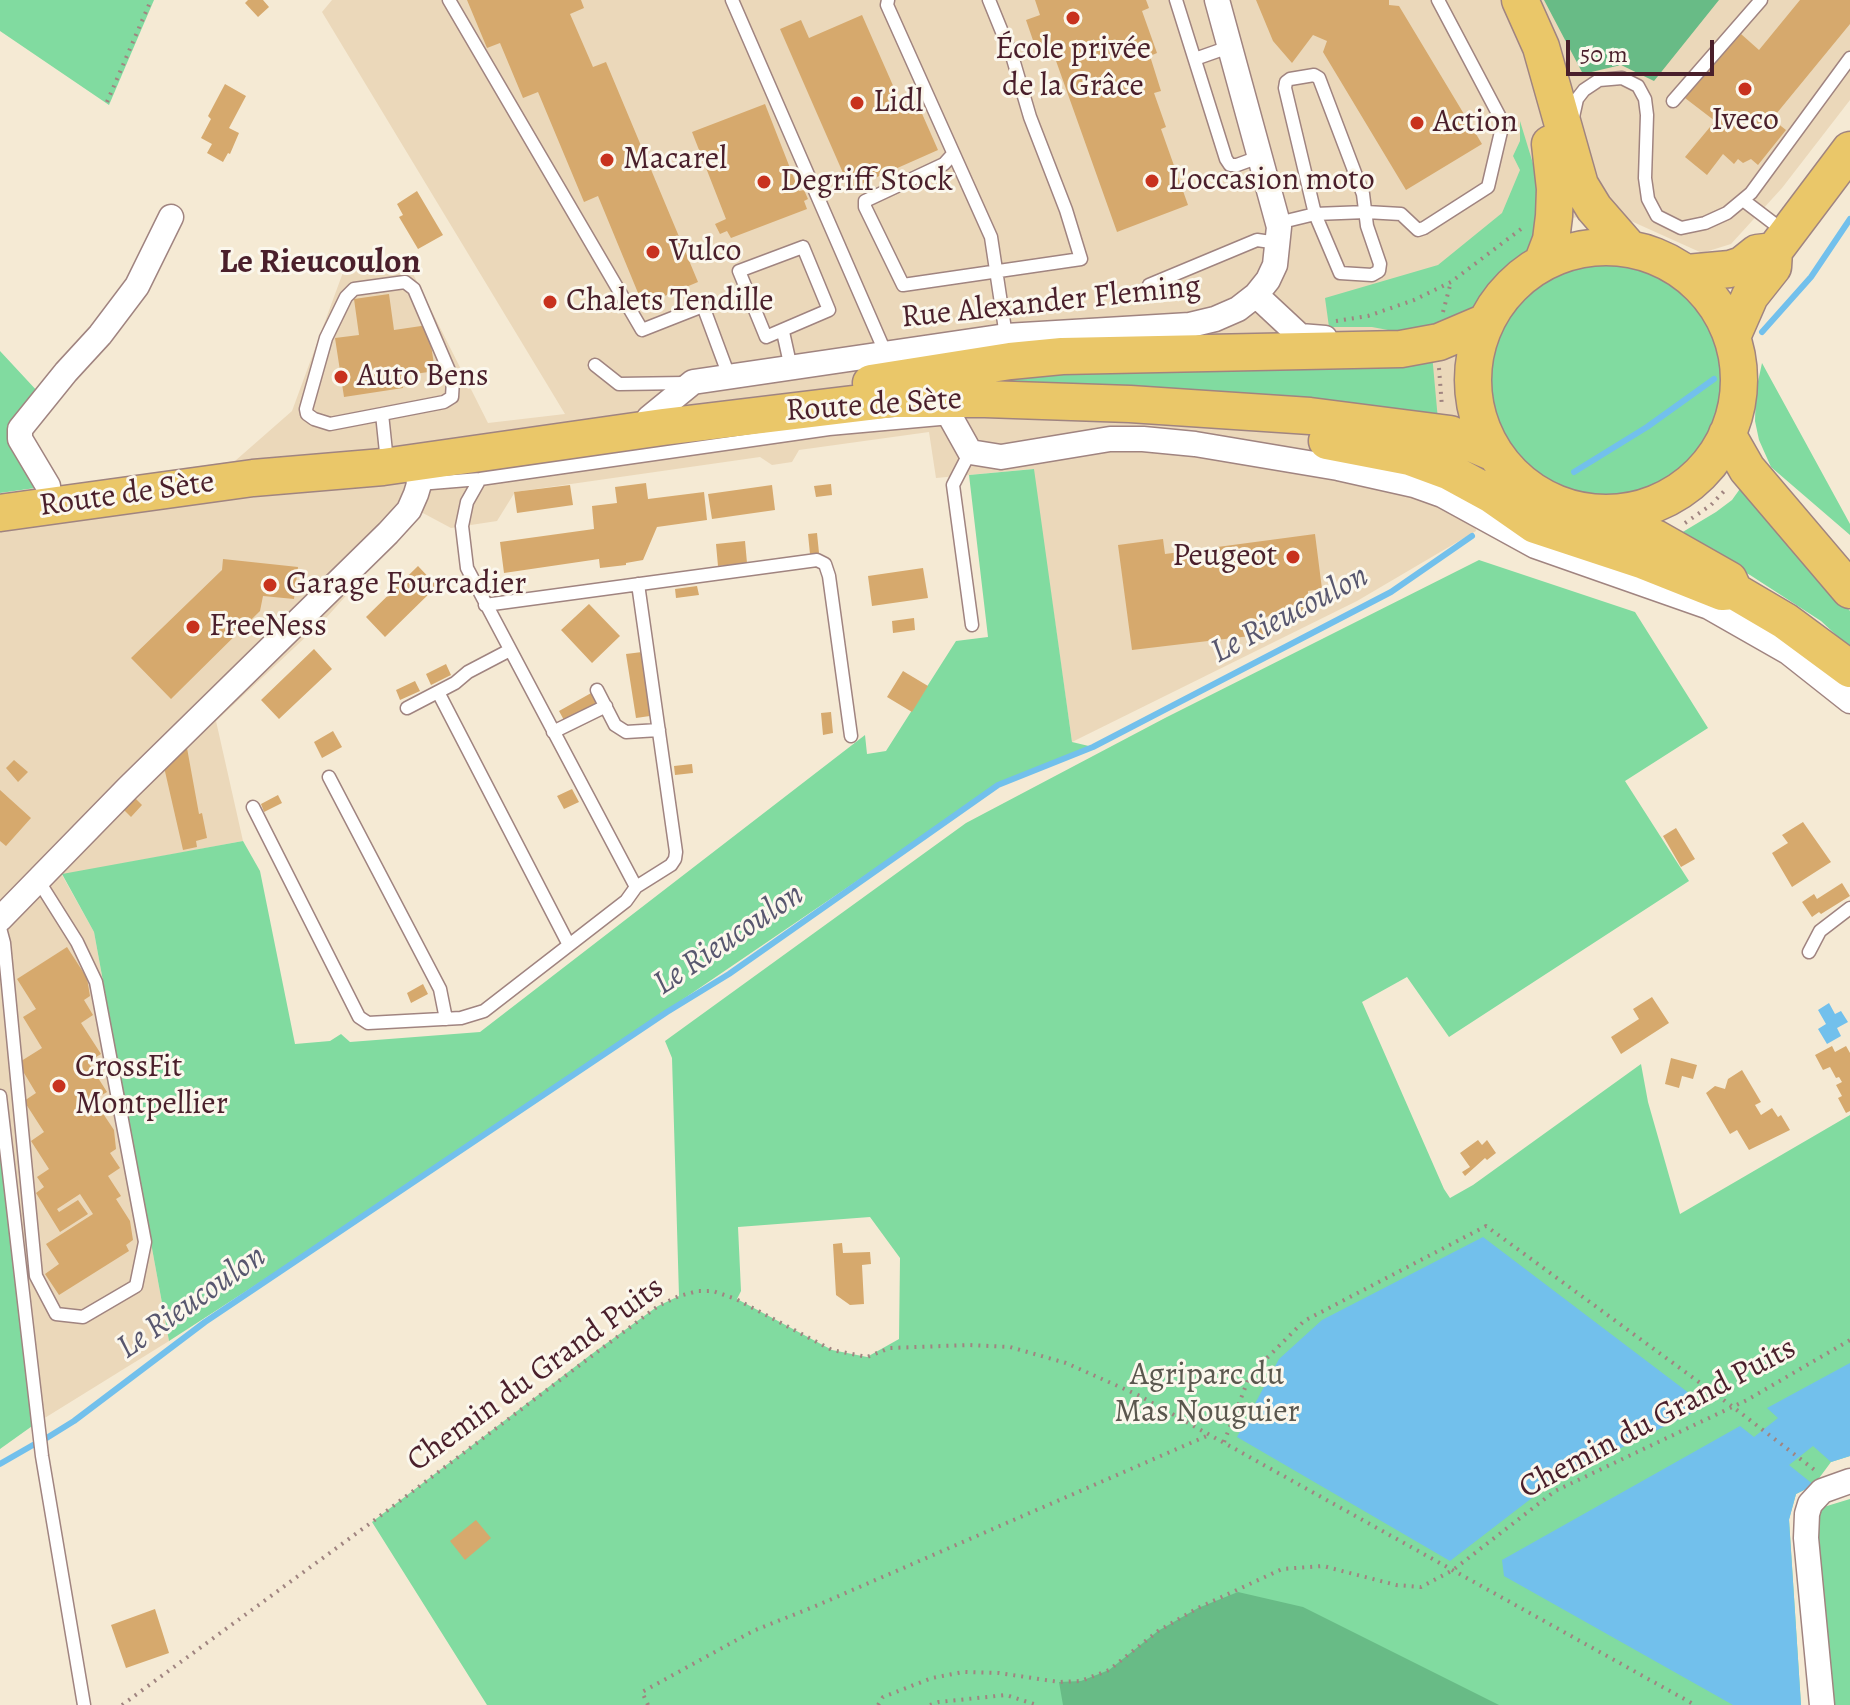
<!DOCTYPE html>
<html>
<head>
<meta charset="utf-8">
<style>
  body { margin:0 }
  #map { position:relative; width:1850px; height:1705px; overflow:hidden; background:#f5ead4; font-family:Alegreya,serif }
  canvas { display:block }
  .scale { position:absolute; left:1566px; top:40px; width:148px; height:36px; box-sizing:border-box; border:4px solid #4a1f2b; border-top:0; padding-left:10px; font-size:24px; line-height:28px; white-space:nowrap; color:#4a1f2b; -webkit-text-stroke:6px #fbf7ec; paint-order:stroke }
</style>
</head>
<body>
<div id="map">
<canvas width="1850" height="1705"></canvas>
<div class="scale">50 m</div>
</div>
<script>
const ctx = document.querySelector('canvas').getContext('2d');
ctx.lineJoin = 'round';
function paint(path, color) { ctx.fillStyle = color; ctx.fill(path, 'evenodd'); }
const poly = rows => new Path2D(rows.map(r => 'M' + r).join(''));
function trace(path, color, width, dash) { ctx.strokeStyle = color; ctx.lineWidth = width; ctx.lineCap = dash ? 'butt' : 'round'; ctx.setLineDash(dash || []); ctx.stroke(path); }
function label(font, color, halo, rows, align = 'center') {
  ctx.font = font + ' Alegreya,serif'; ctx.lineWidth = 6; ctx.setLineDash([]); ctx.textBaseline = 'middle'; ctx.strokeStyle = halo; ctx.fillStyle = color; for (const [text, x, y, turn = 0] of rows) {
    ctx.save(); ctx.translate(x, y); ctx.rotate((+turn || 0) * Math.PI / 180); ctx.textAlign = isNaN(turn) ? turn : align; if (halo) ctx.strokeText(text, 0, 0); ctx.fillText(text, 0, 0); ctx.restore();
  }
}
paint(poly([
  [332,0,1850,0,1850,100,1782,188,1731,244,1702,253,1611,212,1500,229,1447,272,1476,531,1357,601,1072,742,1033,469,936,478,929,432,799,450,792,462,772,465,760,457,515,492,497,521,451,528,421,512,326,618,216,721,243,841,62,875,94,932,169,1341,35,1424,3,1152,0,1152,0,494,235,461,292,411,345,267,404,256,488,423,565,414,322,12]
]), '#ebd8ba');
paint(poly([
  [0,0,154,0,109,105,0,31],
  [1520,121,1538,180,1541,201,1533,250,1491,287,1475,315,1420,336,1372,327,1329,327,1325,298,1438,265,1502,213,1520,170,1513,156,1520,141],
  '1491 381a116 116 0 1 1 232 0a116 116 0 1 1-232 0Z',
  [0,351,39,393,8,433,42,487,0,493],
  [1432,354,1438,420,989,390,997,381,1026,376],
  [1762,363,1850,524,1850,535,1771,467,1759,440,1755,421,1756,391],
  [1034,469,1072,742,1093,747,998,785,404,1189,169,1341,94,932,62,874,243,841,260,871,295,1044,330,1041,341,1034,350,1042,480,1032,865,735,867,754,886,751,956,641,988,637,969,475],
  [1742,486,1850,611,1850,648,1821,621,1750,575,1676,536,1716,512,1732,500],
  [1479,560,1635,612,1708,728,1625,781,1689,881,1449,1037,1407,977,1362,1002,1444,1189,1450,1198,1473,1185,1641,1064,1648,1102,1680,1214,1850,1115,1850,1456,1831,1462,1814,1485,1796,1494,1789,1519,1801,1705,487,1705,372,1522,589,1356,658,1306,679,1296,672,1058,665,1041,966,823,1165,718],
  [870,1217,900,1258,899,1339,867,1357,832,1350,737,1299,741,1291,738,1227],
  [0,1152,3,1152,35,1424,0,1449],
  [1850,1499,1850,1705,1830,1705,1817,1509]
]), '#81dba0');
paint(poly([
  [1544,0,1719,0,1654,81,1621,65,1583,74],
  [1238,1592,1303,1607,1499,1705,1063,1705,1059,1682,1081,1681,1109,1670,1158,1631,1198,1608]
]), '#68bb86');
paint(poly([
  [1829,1003,1835,1014,1841,1011,1848,1022,1837,1028,1841,1036,1827,1044,1818,1029,1826,1024,1818,1010],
  [1483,1237,1706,1406,1554,1481,1450,1561,1237,1437,1279,1359,1322,1320],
  [1850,1363,1850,1456,1831,1462,1813,1446,1789,1465,1814,1485,1796,1494,1789,1520,1801,1705,1733,1705,1504,1576,1502,1560,1740,1426,1754,1437,1778,1418,1767,1408]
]), '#72c0ec');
trace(poly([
  [1762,332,1811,277,1850,219],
  [1574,472,1647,427,1714,379],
  [45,1439,74,1421,205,1322,667,1012,729,974,998,785,1093,747,1391,592,1472,536],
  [0,1464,33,1445]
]), '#72c0ec', 6);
paint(poly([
  [248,0,263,0,269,7,258,17,245,3],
  [467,0,581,0,584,8,570,14,593,67,606,62,698,282,643,305,598,196,584,202,538,92,523,98,500,43,487,48],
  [1035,0,1146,0,1149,8,1142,11,1157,53,1150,56,1161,91,1154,93,1166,127,1161,129,1188,205,1117,232,1050,44,1036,49,1026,20,1040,15],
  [1256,0,1389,0,1389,5,1399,6,1482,144,1406,190,1323,52,1327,41,1313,35,1292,63,1273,41],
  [1800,0,1850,0,1850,24,1772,119,1786,130,1758,165,1751,159,1743,163,1738,159,1734,164,1723,154,1707,175,1685,157,1715,121,1685,98,1741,34,1759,50],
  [862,15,902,106,916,100,938,150,850,189,780,29,801,20,809,38],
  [225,84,246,96,229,128,239,133,230,154,228,153,223,162,207,153,212,144,201,138,211,119,208,116],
  [765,104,799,191,804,190,808,199,804,201,807,209,731,238,727,231,720,234,715,224,726,219,692,132],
  [417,191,443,235,418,249,399,217,403,215,397,204],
  [389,294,394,330,428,325,435,371,401,376,403,388,344,397,335,338,359,335,354,299],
  [646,483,648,499,704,492,707,520,657,527,643,560,626,563,626,565,600,568,599,559,504,573,500,542,594,529,592,506,617,503,615,487],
  [831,484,832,495,816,497,814,486],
  [570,485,573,505,517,513,514,492],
  [772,485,775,510,712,519,708,494],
  [817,533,819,553,810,554,808,534],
  [1315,534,1322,589,1308,591,1308,611,1265,617,1267,634,1132,650,1118,545,1163,539,1165,554],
  [745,541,747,563,718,566,716,544],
  [223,559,298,567,294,599,263,596,260,611,171,699,131,658,222,570],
  [418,566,437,586,385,637,366,617],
  [923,568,928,598,872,606,868,576],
  [697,586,699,595,676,598,675,589],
  [589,604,620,636,592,663,561,630],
  [914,618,915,630,893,633,892,621],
  [314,649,332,669,279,719,261,700],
  [642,652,650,716,636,718,626,654],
  [446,664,451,675,431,685,426,674],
  [903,671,928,686,912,712,887,697],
  [415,681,420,691,400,700,396,690],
  [593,692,599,703,565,722,559,711],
  [831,712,833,733,823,735,821,713],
  [333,731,342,747,322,758,314,742],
  [187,748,199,814,202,813,207,838,196,841,197,847,183,850,164,767],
  [14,760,28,772,18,782,6,768],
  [692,764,693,773,675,775,674,766],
  [572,789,579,802,564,809,557,796],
  [0,790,31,818,6,846,0,841],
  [278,795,282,803,264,812,261,804],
  [134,797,142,805,131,817,123,809],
  [1803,822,1831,862,1792,887,1772,853,1788,843,1782,835],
  [1676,828,1695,859,1681,867,1663,836],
  [1842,883,1850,896,1821,914,1819,912,1812,917,1802,902,1814,894,1817,899],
  [67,947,87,978,90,996,84,1000,93,1015,81,1023,101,1054,88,1062,107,1092,94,1100,114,1130,116,1149,110,1153,120,1168,108,1176,121,1196,116,1199,130,1221,133,1240,126,1245,129,1251,59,1295,45,1274,59,1264,46,1244,93,1214,80,1194,57,1209,59,1212,78,1200,88,1214,60,1232,36,1193,44,1187,37,1177,49,1169,31,1141,44,1132,24,1101,36,1093,18,1063,42,1048,23,1017,36,1009,17,979],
  [423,984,428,994,411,1003,407,993],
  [1652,997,1669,1023,1621,1054,1611,1037,1639,1019,1633,1009],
  [1832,1046,1835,1052,1846,1046,1850,1053,1850,1111,1846,1113,1838,1098,1842,1096,1836,1085,1842,1082,1839,1077,1836,1078,1830,1067,1823,1070,1815,1055],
  [1671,1058,1697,1065,1693,1079,1682,1076,1679,1088,1665,1084],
  [1742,1070,1761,1102,1755,1105,1761,1115,1772,1108,1778,1117,1781,1115,1790,1130,1749,1150,1737,1130,1730,1134,1706,1093,1715,1086,1725,1089,1728,1079],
  [1478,1140,1482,1145,1487,1140,1496,1153,1487,1160,1485,1158,1465,1176,1462,1172,1470,1167,1460,1153],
  [842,1243,843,1253,870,1252,871,1264,862,1265,864,1304,850,1305,836,1295,833,1244],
  [476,1520,491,1538,465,1560,450,1541],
  [155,1609,169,1653,126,1668,111,1625]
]), '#d6a96d');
const service = poly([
  [449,0,642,330,703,306,729,376],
  [732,0,886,354],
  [888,0,887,5,991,237,1006,336],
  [1176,0,1226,159,1230,165,1237,165,1259,157],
  [1195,59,1229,47],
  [1314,75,1319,78,1363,194,1367,226,1380,264,1379,271,1372,275,1340,273,1315,214,1285,88,1286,82,1290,79,1314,75],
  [1673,101,1761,0],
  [1573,117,1577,99,1584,90,1599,80,1622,78,1638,86,1645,99,1647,115,1645,178,1648,199,1657,216,1681,228,1705,223,1727,213,1751,193,1850,58],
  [953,154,944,164,865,201,865,207,903,285,1081,259,1066,210,1030,117,1013,59,989,0],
  [1743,200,1785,232],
  [1278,223,1315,214,1366,212,1401,214,1418,230,1424,228,1488,187,1503,123,1438,0],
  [803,247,829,310,766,337,739,271,803,247],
  [1149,285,1257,240,1278,243],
  [783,332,791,368],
  [595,365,619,384,686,383],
  [382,414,330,424,314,419,307,414,306,409,326,338,346,297,354,289,405,282,414,289,453,380,452,397,444,402,382,414,386,452],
  [970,452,953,485,972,625],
  [480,479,467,502,462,526,467,568,636,887],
  [419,484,480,479,829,429,951,418],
  [485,605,817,560,825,564,829,576,851,736],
  [597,690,615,725,626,732,659,730],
  [438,692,569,945],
  [407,708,455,683,468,672,510,650],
  [553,732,606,706],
  [329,777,440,989,446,1019],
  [253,807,359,1017,368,1023,461,1018,484,1011,626,901,636,887,671,865,675,859,676,852,638,584],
  [0,928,4,943,36,1276,56,1314,83,1317,136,1286,145,1242,96,982,77,942,38,880],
  [1809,952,1820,931,1850,908],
  [0,1096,42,1456,84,1705]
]);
const minor = poly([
  [1256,295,1300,336,1325,338],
  [966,388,956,399,951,418,970,452,1001,457,1110,439,1143,439,1195,444,1338,468,1414,485,1442,495,1535,546,1709,607,1788,652,1850,701],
  [649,418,693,382,1006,336,1190,325,1215,319,1238,309,1256,295,1268,280,1275,265,1279,227,1217,0],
  [50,506,48,486,20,439,20,429,66,372,100,335,137,286,171,217],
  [0,919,128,788,388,533,409,510,416,494,419,484,416,462],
  [1822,1705,1806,1538,1807,1514,1810,1504,1822,1491,1850,1481]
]);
const primary = poly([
  [1520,0,1541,47,1580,185,1594,208,1628,247],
  '1473 380a133 133 0 1 1 266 0a133 133 0 1 1-266 0Z',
  [1543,261,1551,240,1554,216,1555,189,1550,144],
  [1687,273,1730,269,1742,265,1757,253,1774,251],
  [1732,337,1750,296,1773,267,1774,251,1850,150],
  [871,383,1010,361,1062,356,1401,349,1439,342,1486,322],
  [1727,434,1747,469,1850,590],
  [1327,441,1410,457,1448,471,1492,495,1535,525,1644,561,1722,592,1734,591],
  [0,513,253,478,383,467,663,427,894,399,985,399,1130,404,1310,416,1450,434,1494,453],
  [1598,514,1655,538,1729,580,1734,591,1785,621,1850,669]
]);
trace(service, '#a08480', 15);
trace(minor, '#a08480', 27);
trace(primary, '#a08480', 39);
trace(poly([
  [107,102,151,0],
  [1443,312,1451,282],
  [1336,321,1368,316,1414,300,1451,282,1525,226],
  [1439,368,1442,407],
  [1685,523,1711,505,1727,488],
  [1224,1442,1250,1375,1304,1321,1486,1226,1733,1407,1816,1471],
  [122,1705,372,1522,658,1306,679,1296,698,1291,713,1291,736,1299,832,1350,867,1357,890,1348,969,1345,1010,1347,1066,1363,1138,1395,1695,1705],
  [648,1705,642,1692,753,1631,818,1605,1209,1435],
  [878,1705,883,1697,932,1678,963,1672,999,1673,1059,1682,1081,1681,1109,1670,1158,1631,1198,1608,1282,1569,1323,1566,1396,1585,1421,1587,1453,1570,1555,1491,1747,1400,1850,1340],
  [930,1705,939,1702,1006,1695,1037,1705]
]), '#a08480', 4, [2, 6]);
trace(service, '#fff', 12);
trace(minor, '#fff', 24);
trace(primary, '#eac769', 36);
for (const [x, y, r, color] of [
  [1073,18,8,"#c8321e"],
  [1745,89,8,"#c8321e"],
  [857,103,8,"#c8321e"],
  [1417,123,8,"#c8321e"],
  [607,160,8,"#c8321e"],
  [1152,181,8,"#c8321e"],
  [764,182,8,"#c8321e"],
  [653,252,8,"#c8321e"],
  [550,302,8,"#c8321e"],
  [341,377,8,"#c8321e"],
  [1293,557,8,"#c8321e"],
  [270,585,8,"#c8321e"],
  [193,627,8,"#c8321e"],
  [59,1086,8,"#c8321e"]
]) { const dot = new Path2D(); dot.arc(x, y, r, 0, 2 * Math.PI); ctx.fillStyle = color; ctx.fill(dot); trace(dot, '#fbf7ec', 3); }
label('32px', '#4a1f2b', '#fbf7ec', [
  ["École privée",1073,50,"center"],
  ["de la Grâce",1073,87,"center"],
  ["Lidl",873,103],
  ["Iveco",1745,121,"center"],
  ["Action",1433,123],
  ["Macarel",623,160],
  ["L'occasion moto",1168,181],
  ["Degriff Stock",780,182],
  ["Vulco",669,252],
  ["Chalets Tendille",566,302],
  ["Auto Bens",357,377],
  ["Peugeot",1277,557,"right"],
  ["Garage Fourcadier",286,585],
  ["FreeNess",209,627],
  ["CrossFit",75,1068],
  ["Montpellier",75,1105]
], 'left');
label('32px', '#4a1f2b', '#fbf7ec', [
  ["Rue Alexander Fleming",1051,303,-6],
  ["Route de Sète",874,406,-4],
  ["Route de Sète",127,495,-8],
  ["Chemin du Grand Puits",536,1375,-36],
  ["Chemin du Grand Puits",1658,1419,-28]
]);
label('32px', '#5a574e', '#fbf7ec', [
  ["Agriparc du",1207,1376],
  ["Mas Nouguier",1207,1413]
]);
label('bold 34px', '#4a1f2b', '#fbf7ec', [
  ["Le Rieucoulon",320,264]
]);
label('italic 34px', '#58576f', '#fbf7ec', [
  ["Le Rieucoulon",1290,615,-28],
  ["Le Rieucoulon",729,940,-34],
  ["Le Rieucoulon",192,1303,-35]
]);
</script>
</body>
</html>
